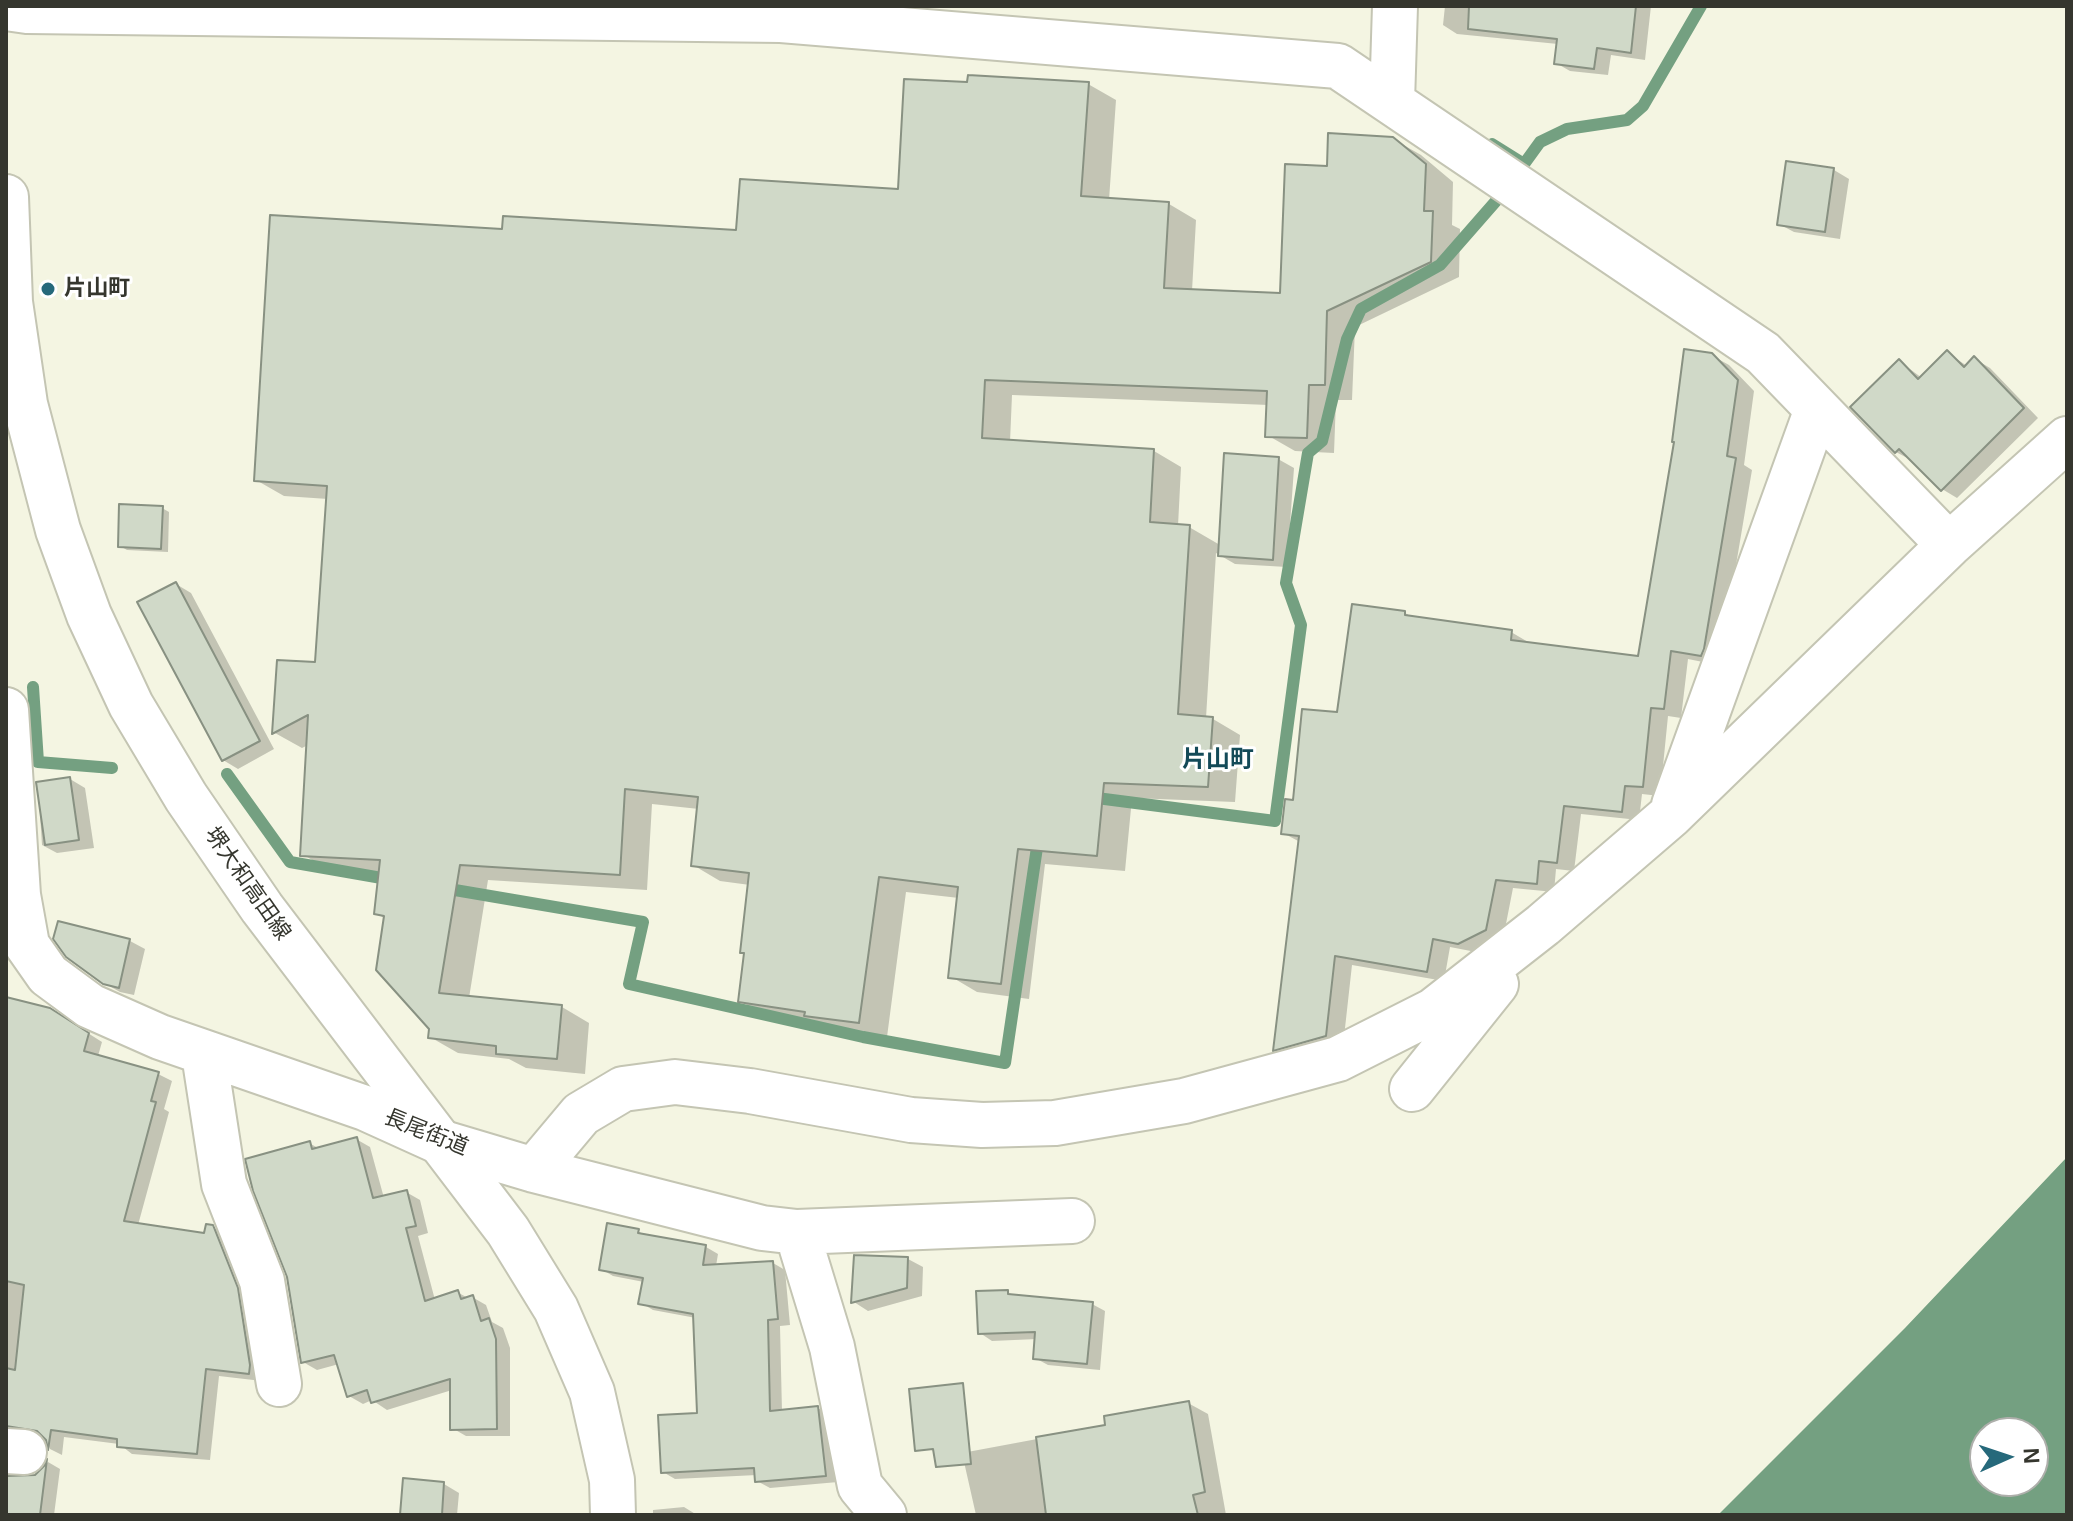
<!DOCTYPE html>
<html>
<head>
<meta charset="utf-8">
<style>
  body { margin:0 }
  #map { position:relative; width:2073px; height:1521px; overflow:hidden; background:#f4f5e2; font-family:Helvetica,sans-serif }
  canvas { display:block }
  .frame { position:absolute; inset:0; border:8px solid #35362e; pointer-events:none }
  .north { position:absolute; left:1969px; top:1417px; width:80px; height:80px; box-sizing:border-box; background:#fff; border:2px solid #aeafab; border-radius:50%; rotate:87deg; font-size:22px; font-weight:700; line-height:32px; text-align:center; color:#35362e }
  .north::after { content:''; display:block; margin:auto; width:28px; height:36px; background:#26697b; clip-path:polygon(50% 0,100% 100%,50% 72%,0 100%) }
</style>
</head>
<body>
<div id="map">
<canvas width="2073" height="1521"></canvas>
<div class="frame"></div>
<div class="north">N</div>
</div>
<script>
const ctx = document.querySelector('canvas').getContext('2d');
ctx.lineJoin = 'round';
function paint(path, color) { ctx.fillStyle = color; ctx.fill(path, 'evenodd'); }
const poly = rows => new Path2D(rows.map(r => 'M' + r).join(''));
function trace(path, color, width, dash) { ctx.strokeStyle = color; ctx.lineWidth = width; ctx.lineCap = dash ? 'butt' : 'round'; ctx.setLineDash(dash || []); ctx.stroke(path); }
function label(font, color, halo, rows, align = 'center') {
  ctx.font = font + ' Helvetica,"Noto Sans JP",sans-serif'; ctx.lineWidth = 6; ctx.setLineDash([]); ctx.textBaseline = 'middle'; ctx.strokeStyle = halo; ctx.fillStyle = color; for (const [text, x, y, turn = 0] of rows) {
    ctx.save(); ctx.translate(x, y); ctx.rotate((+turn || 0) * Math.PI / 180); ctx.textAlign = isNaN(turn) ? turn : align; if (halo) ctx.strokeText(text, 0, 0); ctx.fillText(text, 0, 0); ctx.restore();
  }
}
paint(poly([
  [2067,1157,2067,1515,1718,1515,1905,1328],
  [1985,1433,2033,1433,2033,1481,1985,1481]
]), '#74a081');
paint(poly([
  [1445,6,1651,6,1645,60,1611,55,1608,75,1570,71,1556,63,1558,44,1457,34,1443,25],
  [1088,84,1116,100,1109,200,1169,204,1196,220,1192,291,1282,295,1329,169,1393,139,1421,155,1453,182,1452,225,1460,229,1459,277,1355,327,1352,400,1336,400,1334,453,1295,451,1267,435,1269,405,1012,395,1010,442,1154,451,1181,467,1178,526,1189,527,1220,545,1278,459,1294,468,1287,567,1235,564,1216,553,1206,718,1213,719,1240,735,1235,802,1132,798,1125,871,1045,864,1029,999,977,992,950,976,959,898,906,892,887,1037,834,1031,825,1025,768,1017,740,1001,746,954,742,952,750,885,720,881,693,865,699,809,652,804,647,890,488,880,469,998,562,1007,589,1023,585,1074,526,1068,509,1059,458,1053,430,1037,431,1028,386,919,376,913,380,873,329,870,302,854,308,745,302,748,275,733,279,662,317,664,328,499,284,496,256,480,504,231,738,232,900,191],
  [1788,163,1834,170,1849,179,1840,239,1794,232,1779,224],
  [1948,353,1967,366,1975,359,1990,368,2038,418,1957,498,1942,489,1911,460,1896,452,1899,361,1922,378],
  [1711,355,1729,365,1754,391,1744,465,1752,470,1720,660,1718,665,1688,659,1681,718,1668,716,1660,796,1642,794,1639,820,1581,814,1574,871,1556,869,1554,892,1513,888,1503,939,1476,952,1450,947,1444,981,1352,965,1343,1046,1292,1059,1275,1050,1300,842,1283,833,1295,802,1339,714,1405,613,1414,618,1511,632,1528,642,1528,644,1640,659],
  [162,508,169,512,168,552,127,550,120,546],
  [176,584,191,593,274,749,238,769,223,760],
  [70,779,85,788,94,848,57,853,42,845,38,783],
  [130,941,145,949,134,995,120,992,104,983],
  [6,999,64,1018,102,1042,98,1056,158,1074,172,1081,164,1109,169,1112,138,1225,205,1235,213,1227,226,1235,251,1297,262,1381,219,1376,210,1460,132,1454,119,1444,64,1437,62,1455,50,1449,45,1436,22,1433,6,1438],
  [356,1139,370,1147,384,1198,406,1192,420,1200,428,1233,418,1236,435,1300,457,1292,468,1298,472,1297,486,1305,492,1322,503,1328,510,1348,510,1436,466,1436,452,1428,452,1390,387,1410,372,1400,363,1404,349,1396,339,1364,317,1370,303,1362,309,1143,320,1149],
  [638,1231,647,1237,706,1247,718,1254,716,1266,773,1263,785,1270,790,1325,780,1326,782,1412,818,1408,831,1416,838,1482,770,1488,757,1481,757,1475,675,1479,663,1472,699,1414,696,1318,653,1310,641,1303,644,1282,613,1276,601,1269],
  [908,1259,923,1267,922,1296,868,1311,854,1302],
  [1008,1292,1016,1297,1092,1304,1105,1311,1100,1370,1048,1365,1035,1358,1037,1339,992,1341,980,1333],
  [1188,1403,1208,1414,1226,1515,976,1515,962,1453,1107,1426],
  [48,1462,60,1469,54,1515,6,1515,6,1476,37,1476],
  [444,1484,459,1493,457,1515,402,1515],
  [684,1507,697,1515,653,1515,653,1510]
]), '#0003');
trace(poly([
  [1492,144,1524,164],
  [1519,171,1540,142,1567,129,1627,120,1643,106,1701,6],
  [33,687,38,762,112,768],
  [227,774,290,862,393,880],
  [1089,797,1275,821,1301,625,1286,583,1308,453,1322,441,1347,339,1361,309,1440,265,1496,201],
  [443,888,643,922,629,984,863,1037,1005,1063,1039,834]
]), '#74a081', 12);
const building = poly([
  [1469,6,1636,6,1631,53,1597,48,1594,69,1554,64,1557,39,1468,29,1469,6],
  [968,75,1089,82,1081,196,1169,202,1164,288,1280,293,1285,164,1327,166,1328,133,1393,137,1426,164,1424,211,1433,211,1431,262,1327,311,1325,385,1309,385,1307,438,1265,437,1267,391,985,380,982,438,1154,449,1150,522,1190,525,1178,714,1213,717,1208,787,1104,783,1097,856,1018,849,1001,984,948,978,958,887,879,877,859,1023,804,1016,805,1012,738,1002,744,953,740,953,749,873,691,866,698,797,625,789,620,875,460,865,439,993,562,1005,557,1059,496,1054,496,1046,428,1038,429,1029,376,970,384,916,374,914,380,860,300,856,308,715,272,734,277,660,315,662,327,486,254,481,270,215,502,229,503,216,736,230,740,179,898,189,904,79,967,82,968,75],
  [1786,161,1834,168,1825,232,1777,225,1786,161],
  [1684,349,1712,353,1738,380,1727,456,1736,458,1704,649,1701,656,1671,651,1664,709,1651,708,1643,787,1625,786,1622,812,1564,806,1557,863,1539,861,1537,884,1496,880,1486,930,1458,944,1433,939,1427,972,1335,956,1326,1036,1273,1051,1299,836,1281,834,1285,799,1293,800,1302,709,1337,712,1352,604,1405,611,1405,615,1512,630,1511,640,1638,656,1674,442,1672,442,1684,349],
  [1947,350,1964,367,1974,356,2024,408,1941,491,1899,449,1895,453,1850,407,1899,359,1918,379,1947,350],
  [1224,453,1279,457,1273,560,1218,556,1224,453],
  [119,504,163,506,161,549,118,547,119,504],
  [176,582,260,741,222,761,137,602,176,582],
  [70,777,79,840,45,845,36,782,70,777],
  [58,921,130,939,119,988,103,984,66,957,53,939,58,921],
  [6,997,50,1008,89,1033,84,1051,159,1072,151,1101,156,1102,124,1221,204,1233,206,1224,213,1225,238,1288,250,1365,249,1374,206,1369,197,1454,117,1447,117,1439,51,1430,48,1450,46,1440,37,1431,6,1426,6,1368,15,1370,24,1285,6,1281,6,997],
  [357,1137,373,1198,407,1190,416,1226,406,1228,425,1301,458,1290,461,1299,473,1295,481,1321,489,1318,496,1339,497,1429,450,1430,450,1379,371,1403,367,1390,347,1397,334,1355,301,1363,287,1277,253,1191,245,1159,310,1141,312,1149,357,1137],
  [607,1223,639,1229,638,1233,706,1245,703,1265,773,1261,778,1319,768,1320,770,1411,818,1406,826,1476,755,1482,754,1468,661,1473,658,1415,697,1413,693,1314,638,1304,643,1278,599,1270,607,1223],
  [854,1255,908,1257,907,1288,851,1303,854,1255],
  [1008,1290,1008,1294,1093,1302,1087,1364,1033,1359,1035,1332,978,1334,976,1291,1008,1290],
  [963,1383,971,1464,936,1467,933,1449,915,1451,909,1389,963,1383],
  [1189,1401,1205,1492,1193,1495,1198,1515,1046,1515,1036,1437,1105,1425,1104,1416,1189,1401],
  [47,1459,40,1515,6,1515,6,1476,35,1475,44,1466,47,1459],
  [403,1478,444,1482,442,1515,400,1515,403,1478]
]);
paint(building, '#d0d9c8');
trace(building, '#889182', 2);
const minor = poly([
  [6,8,27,11,781,20,1338,66,1763,353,1949,545],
  [1392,102,1395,6],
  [6,710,18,895,27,945,48,975,90,1006,160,1037,365,1108,440,1142,534,1170,762,1228,797,1232,832,1347,860,1486,884,1515],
  [1674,805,1817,409],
  [204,1054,224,1184,262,1281,279,1384],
  [1412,1089,1496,984],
  [534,1170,581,1114,623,1089,675,1082,750,1091,911,1120,982,1125,1055,1123,1184,1101,1338,1059,1433,1011,1543,925,1671,815,1949,545,2067,439],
  [797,1232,1072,1221],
  [6,1451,24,1452]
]);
const primary = poly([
  [6,197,10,302,25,404,58,530,89,615,131,705,186,797,262,908,508,1231,556,1309,592,1392,612,1480,613,1515]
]);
trace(minor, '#c4c5b3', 48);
trace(primary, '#c4c5b3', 48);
trace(minor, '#fff', 44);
trace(primary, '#fff', 44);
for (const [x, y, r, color] of [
  [48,289,8,"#26697b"]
]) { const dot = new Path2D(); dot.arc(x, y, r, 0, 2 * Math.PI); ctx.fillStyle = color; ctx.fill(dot); trace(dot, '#fff', 3); }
label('bold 22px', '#35362e', '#fff', [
  ["片山町",64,289]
], 'left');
label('22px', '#35362e', '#fff', [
  ["堺大和高田線",247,884,55],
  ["長尾街道",426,1133,22]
]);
label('bold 24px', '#134a58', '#fff', [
  ["片山町",1218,760]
]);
</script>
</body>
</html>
